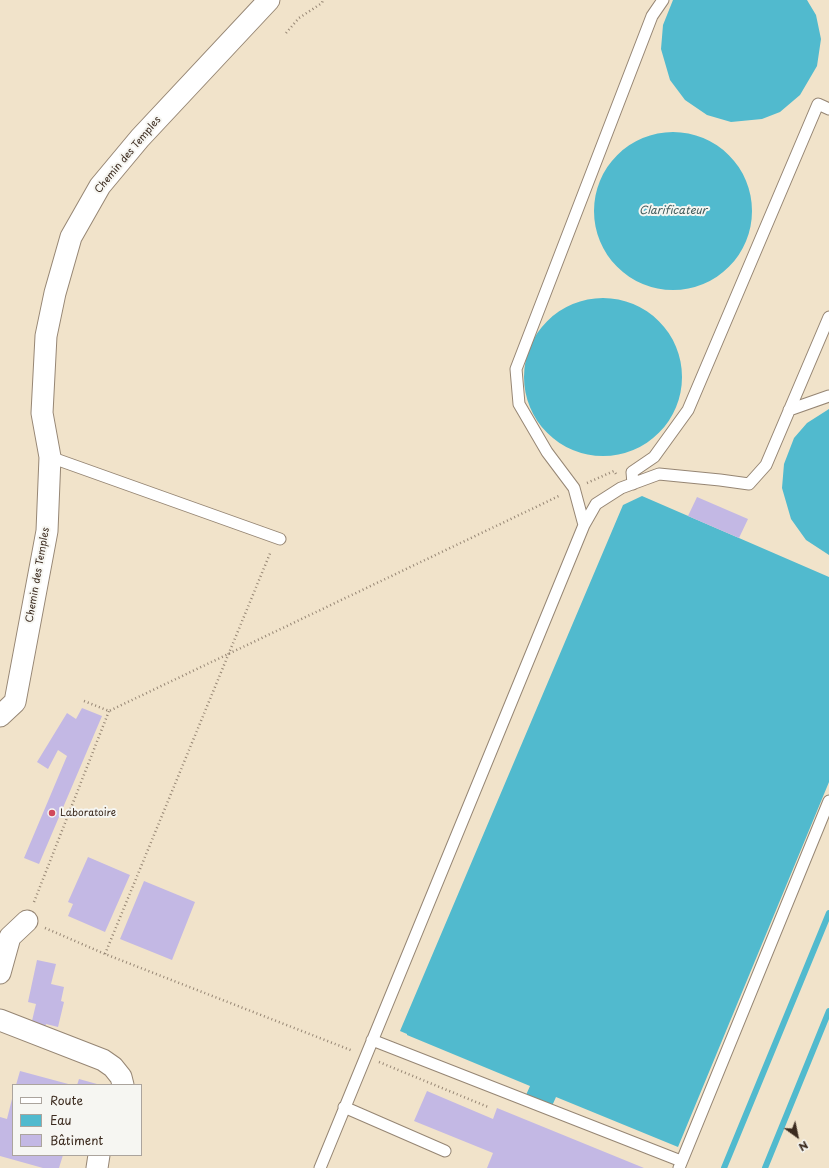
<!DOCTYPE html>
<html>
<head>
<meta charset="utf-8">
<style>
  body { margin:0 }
  #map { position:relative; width:829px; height:1168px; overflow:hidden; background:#f1e3ca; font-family:"Playpen Sans",sans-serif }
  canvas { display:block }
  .legend { position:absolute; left:12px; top:1084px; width:130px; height:72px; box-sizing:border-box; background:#f6f6f2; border:1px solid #aba49d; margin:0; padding:5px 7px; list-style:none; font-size:12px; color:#3b2a1e }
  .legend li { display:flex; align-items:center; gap:8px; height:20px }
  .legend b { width:20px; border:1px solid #aba49d }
  .north { position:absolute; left:777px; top:1116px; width:40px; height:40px; -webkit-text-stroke:3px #f6f6f2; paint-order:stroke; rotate:147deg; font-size:11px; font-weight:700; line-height:16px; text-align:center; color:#3b2a1e }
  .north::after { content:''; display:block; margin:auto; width:14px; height:18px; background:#3b2a1e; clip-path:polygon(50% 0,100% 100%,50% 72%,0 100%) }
</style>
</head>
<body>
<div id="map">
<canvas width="829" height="1168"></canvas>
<ul class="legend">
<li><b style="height:5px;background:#fff"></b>Route</li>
<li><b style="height:11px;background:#51bace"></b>Eau</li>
<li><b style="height:11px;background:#c3b8e4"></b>Bâtiment</li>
</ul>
<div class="north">N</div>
</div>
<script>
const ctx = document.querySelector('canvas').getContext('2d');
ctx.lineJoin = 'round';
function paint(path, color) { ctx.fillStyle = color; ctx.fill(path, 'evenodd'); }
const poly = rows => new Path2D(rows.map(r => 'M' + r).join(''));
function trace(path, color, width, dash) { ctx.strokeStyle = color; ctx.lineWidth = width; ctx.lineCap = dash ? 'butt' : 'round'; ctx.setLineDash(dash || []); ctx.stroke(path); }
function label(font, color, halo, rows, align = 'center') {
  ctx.font = font + ' "Playpen Sans",sans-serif'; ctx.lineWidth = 4; ctx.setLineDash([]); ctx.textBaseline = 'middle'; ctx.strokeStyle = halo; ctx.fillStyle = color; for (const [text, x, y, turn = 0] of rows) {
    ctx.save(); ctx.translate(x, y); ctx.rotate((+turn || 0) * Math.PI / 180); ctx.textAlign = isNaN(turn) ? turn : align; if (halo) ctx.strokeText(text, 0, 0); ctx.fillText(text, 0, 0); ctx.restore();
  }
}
paint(poly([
  [673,0,807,0,816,15,821,39,817,66,800,95,780,112,762,119,731,122,707,115,685,100,670,80,661,49,663,25],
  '594 211a79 79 0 1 1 158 0a79 79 0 1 1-158 0Z',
  '524 377a79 79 0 1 1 158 0a79 79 0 1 1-158 0Z',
  [829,409,829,555,806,540,791,519,782,488,784,464,794,438,807,423],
  [642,496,829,577,829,782,678,1147,556,1097,552,1106,526,1095,530,1086,407,1035,407,1034,400,1031,623,505]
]), '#51bace');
trace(poly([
  [724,1168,829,913],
  [765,1168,829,1011]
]), '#51bace', 6);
paint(poly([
  [697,497,748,519,739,538,688,516],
  [82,708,102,716,39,864,24,858,67,756,58,750,48,769,37,762,67,713,76,719],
  [88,857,130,875,105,932,68,916,73,904,68,902],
  [144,881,195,902,172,960,120,939],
  [37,960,56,964,51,984,64,987,61,1001,64,1002,58,1027,46,1024,45,1028,31,1025,36,1004,28,1002],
  [20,1071,72,1085,16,1085],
  [79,1079,97,1084,96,1085,77,1085],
  [427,1091,493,1119,497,1108,644,1168,487,1168,493,1153,414,1121],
  [12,1099,13,1155,63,1155,59,1168,43,1168,0,1156,0,1117,7,1119]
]), '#c3b8e4');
const lane = poly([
  [789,410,829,396],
  [50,457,280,539],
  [633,484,632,472,654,457,688,410,818,104,829,109],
  [584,525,574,488,547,452,519,404,516,369,652,16,663,0],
  [372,1040,681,1161],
  [344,1107,445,1151],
  [320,1168,584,525,596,504,621,488,659,474,720,480,749,484,766,465,829,317],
  [679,1168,829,801]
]);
const street = poly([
  [0,716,15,702,47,531,50,457,42,413,46,336,55,293,71,237,100,186,140,138,269,0],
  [0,973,10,937,27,921],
  [0,1020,103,1060,113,1067,121,1077,123,1085],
  [97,1168,99,1155]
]);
trace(lane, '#968674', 13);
trace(street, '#968674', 23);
trace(poly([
  [286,33,299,18,322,3,323,0],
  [587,483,614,471,616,474],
  [84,701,109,711,561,495],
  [34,902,109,711],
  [45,928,105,954,353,1051],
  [105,954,271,551],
  [379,1062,488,1107]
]), '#968674', 2.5, [1, 3]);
trace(lane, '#fff', 11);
trace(street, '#fff', 21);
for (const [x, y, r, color] of [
  [52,813,4,"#d1495b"]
]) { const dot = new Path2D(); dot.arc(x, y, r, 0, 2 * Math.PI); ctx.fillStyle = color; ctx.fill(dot); trace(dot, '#f6f6f2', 1.5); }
label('10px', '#3b2a1e', '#f6f6f2', [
  ["Chemin des Temples",128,155,-50],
  ["Chemin des Temples",38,575,-80]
]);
label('10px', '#3b2a1e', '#f6f6f2', [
  ["Laboratoire",60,813]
], 'left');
label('italic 11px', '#435c5c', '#f6f6f2', [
  ["Clarificateur",673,211]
]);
</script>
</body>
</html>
